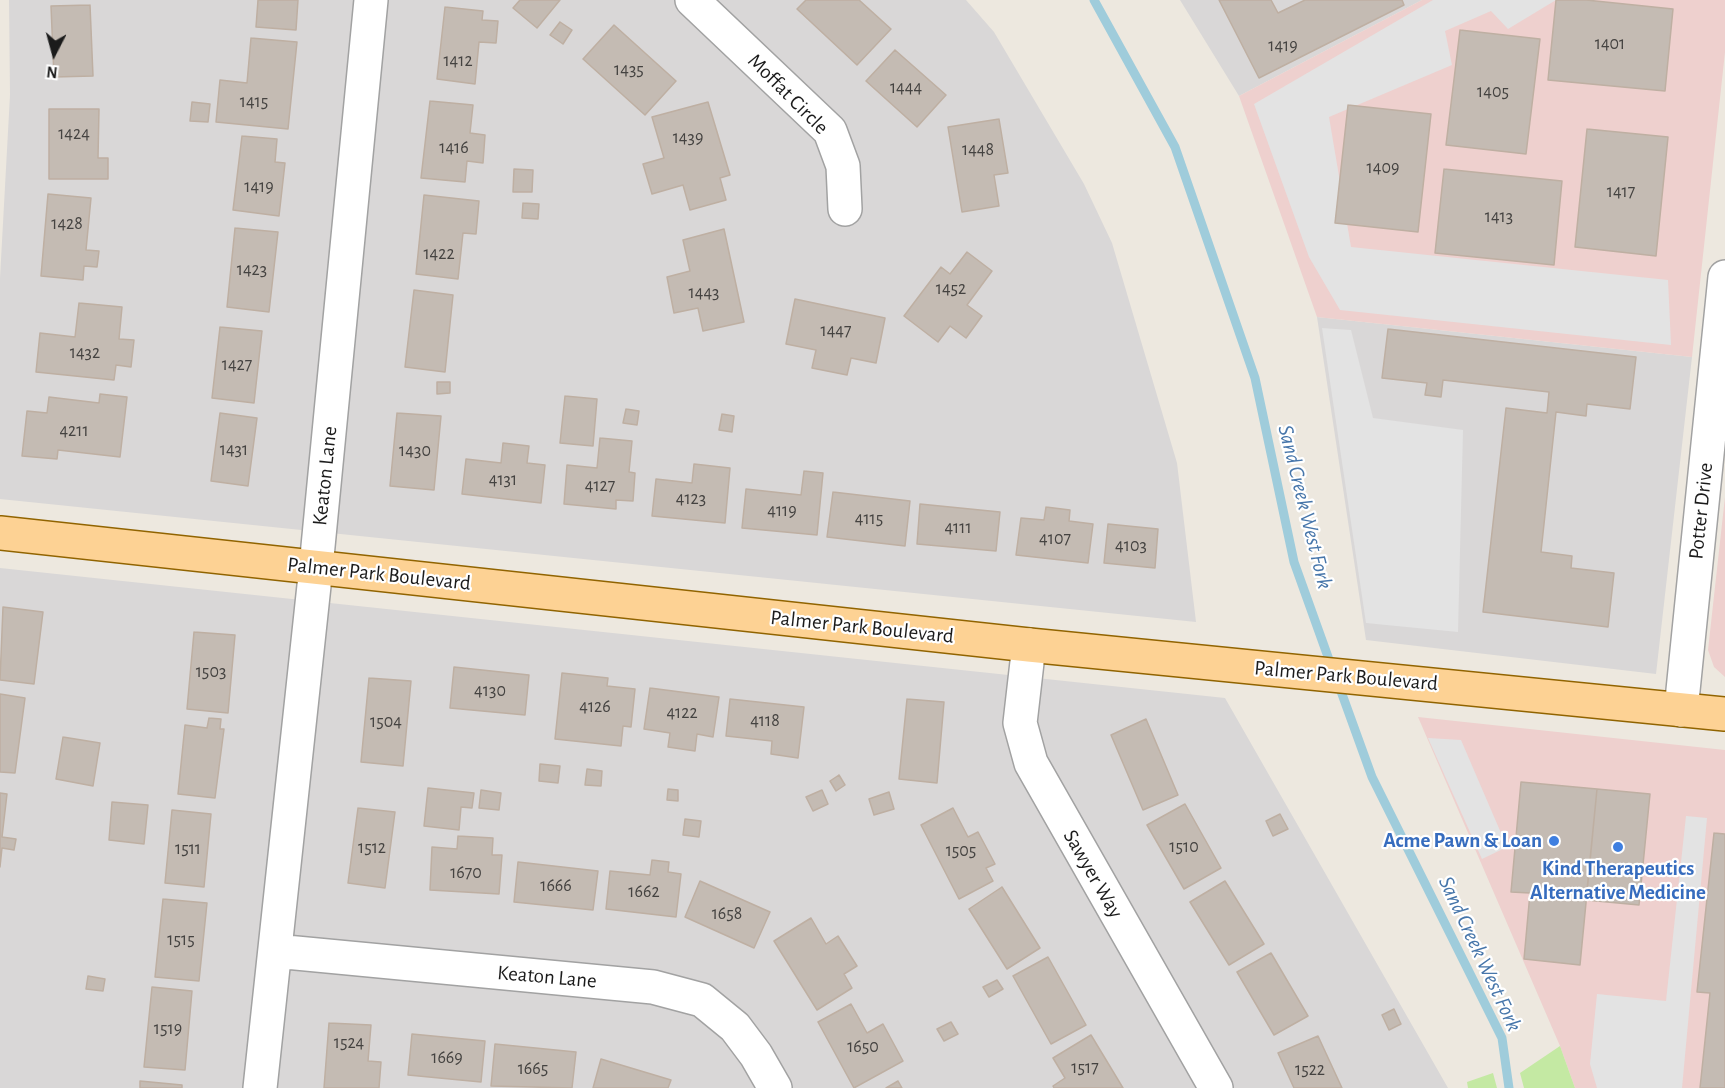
<!DOCTYPE html>
<html>
<head>
<meta charset="utf-8">
<style>
  body { margin:0 }
  #map { position:relative; width:1725px; height:1088px; overflow:hidden; background:#ede8df; font-family:"Alegreya Sans",sans-serif }
  canvas { display:block }
  .north { position:absolute; left:24px; top:24px; width:60px; height:60px; -webkit-text-stroke:4px #fff; paint-order:stroke; rotate:186deg; font-size:16px; font-weight:700; line-height:24px; text-align:center; color:#1b1b1b }
  .north::after { content:''; display:block; margin:auto; width:21px; height:27px; background:#1b1b1b; clip-path:polygon(50% 0,100% 100%,50% 72%,0 100%) }
</style>
</head>
<body>
<div id="map">
<canvas width="1725" height="1088"></canvas>
<div class="north">N</div>
</div>
<script>
const ctx = document.querySelector('canvas').getContext('2d');
ctx.lineJoin = 'round';
function paint(path, color) { ctx.fillStyle = color; ctx.fill(path, 'evenodd'); }
const poly = rows => new Path2D(rows.map(r => 'M' + r).join(''));
function trace(path, color, width, dash) { ctx.strokeStyle = color; ctx.lineWidth = width; ctx.lineCap = dash ? 'butt' : 'round'; ctx.setLineDash(dash || []); ctx.stroke(path); }
function label(font, color, halo, rows, align = 'center') {
  ctx.font = font + ' "Alegreya Sans",sans-serif'; ctx.lineWidth = 4.5; ctx.setLineDash([]); ctx.textBaseline = 'middle'; ctx.strokeStyle = halo; ctx.fillStyle = color; for (const [text, x, y, turn = 0] of rows) {
    ctx.save(); ctx.translate(x, y); ctx.rotate((+turn || 0) * Math.PI / 180); ctx.textAlign = isNaN(turn) ? turn : align; if (halo) ctx.strokeText(text, 0, 0); ctx.fillText(text, 0, 0); ctx.restore();
  }
}
paint(poly([
  [9,0,966,0,994,32,1084,184,1112,243,1177,463,1196,622,0,499,0,278,10,95],
  [1180,0,1422,0,1239,96],
  [1317,317,1692,357,1656,674,1366,640],
  [0,568,1225,698,1448,1088,0,1088]
]), '#d9d7d7');
paint(poly([
  [1422,0,1725,0,1725,52,1692,357,1317,317,1239,96],
  [1725,497,1725,677,1714,667,1708,650],
  [1418,717,1725,750,1725,1088,1575,1088,1560,1046]
]), '#eed0ce');
paint(poly([
  [1560,1046,1575,1088,1524,1088,1520,1073],
  [1493,1073,1497,1088,1468,1088,1467,1082]
]), '#c4e9a3');
paint(poly([
  [1433,0,1556,0,1508,29,1491,11,1445,31,1452,65,1329,117,1351,247,1668,280,1671,345,1340,310,1309,257,1254,104],
  [1322,328,1351,330,1373,418,1463,430,1458,632,1366,623],
  [1428,738,1461,740,1507,847,1482,859],
  [1686,816,1707,818,1682,1088,1597,1088,1590,1064,1597,994,1666,1001]
]), '#e3e3e3');
trace(poly([
  [1094,0,1175,147,1255,378,1294,562,1332,668],
  [1338,683,1372,777,1502,1038,1509,1088]
]), '#9fccdb', 9);
const building = poly([
  [258,0,298,0,296,30,256,27,258,0],
  [520,0,560,0,537,28,513,8,520,0],
  [806,0,859,0,891,29,857,65,797,9,806,0],
  [1219,0,1271,0,1278,13,1305,0,1402,0,1404,5,1259,78,1219,0],
  [1556,0,1586,0,1673,9,1665,91,1548,80,1556,0],
  [90,5,93,76,54,77,51,6,90,5],
  [445,7,483,11,482,20,498,21,496,43,479,42,475,84,437,79,445,7],
  [560,22,572,30,563,44,550,35,560,22],
  [614,25,676,81,645,115,583,59,614,25],
  [1460,30,1540,39,1526,154,1446,145,1460,30],
  [251,38,297,42,288,129,216,122,220,80,247,83,251,38],
  [895,50,946,95,917,127,866,81,895,50],
  [430,101,473,105,470,133,485,135,483,163,467,161,465,182,421,178,430,101],
  [192,102,210,104,208,122,190,121,192,102],
  [708,102,730,175,720,178,726,200,690,210,683,185,652,194,643,164,664,158,652,117,708,102],
  [1348,105,1431,114,1418,232,1335,223,1348,105],
  [49,109,99,109,98,158,108,158,108,179,49,179,49,109],
  [999,119,1008,173,994,175,999,206,962,212,948,127,999,119],
  [1587,129,1668,137,1656,256,1575,247,1587,129],
  [242,136,277,139,275,162,285,163,279,216,233,210,242,136],
  [514,169,533,170,532,192,513,192,514,169],
  [1444,169,1562,181,1554,265,1435,253,1444,169],
  [48,194,91,198,86,250,99,251,97,267,84,266,83,280,41,276,48,194],
  [424,195,479,201,476,234,463,233,458,279,416,274,424,195],
  [523,203,539,204,538,219,522,218,523,203],
  [235,228,278,232,269,312,227,307,235,228],
  [724,229,744,322,703,331,698,308,674,313,667,277,690,271,683,240,724,229],
  [967,252,992,271,967,305,982,316,966,338,950,326,938,342,904,316,941,267,950,274,967,252],
  [414,290,453,295,445,372,405,367,414,290],
  [795,299,885,318,876,363,851,358,847,375,812,368,816,350,786,344,795,299],
  [79,303,122,307,119,339,134,340,131,367,116,365,114,380,36,372,40,333,75,337,79,303],
  [220,327,262,331,254,403,212,398,220,327],
  [1388,329,1636,357,1630,409,1587,404,1586,416,1556,412,1541,552,1572,556,1571,568,1614,573,1608,627,1483,612,1506,408,1547,413,1549,392,1443,380,1441,397,1425,395,1427,383,1382,378,1388,329],
  [437,382,450,382,450,393,437,394,437,382],
  [100,394,127,397,120,457,58,450,57,459,22,456,27,411,47,413,49,397,99,403,100,394],
  [565,396,597,399,593,446,560,443,565,396],
  [626,409,639,411,637,425,623,423,626,409],
  [220,413,257,418,248,486,211,481,220,413],
  [397,413,441,416,434,490,390,486,397,413],
  [722,414,734,416,732,432,719,430,722,414],
  [600,438,632,441,629,472,635,473,633,501,616,500,616,509,564,504,567,465,597,468,600,438],
  [503,443,529,446,527,463,545,465,541,503,462,494,466,459,501,463,503,443],
  [694,464,730,468,725,523,652,516,656,479,692,483,694,464],
  [804,471,823,473,817,535,742,528,746,489,801,495,804,471],
  [833,492,910,501,905,546,827,537,833,492],
  [920,504,1000,512,996,551,917,544,920,504],
  [1046,507,1070,510,1069,521,1093,524,1088,563,1016,555,1021,518,1044,520,1046,507],
  [1108,524,1158,529,1155,568,1104,563,1108,524],
  [3,607,43,612,34,684,0,680,3,607],
  [194,632,235,635,228,713,187,709,194,632],
  [454,667,529,675,525,715,450,708,454,667],
  [562,673,608,678,607,686,635,689,631,727,623,726,621,746,555,739,562,673],
  [369,678,411,681,403,766,361,762,369,678],
  [650,688,719,697,713,737,697,734,695,751,668,747,670,733,644,729,650,688],
  [0,694,25,698,15,773,0,772,0,694],
  [730,699,804,707,798,758,771,754,772,741,726,736,730,699],
  [907,699,944,702,937,783,899,779,907,699],
  [209,718,221,719,220,729,224,729,215,798,178,794,185,725,207,728,209,718],
  [1146,719,1178,795,1143,810,1111,735,1146,719],
  [63,737,100,743,93,786,56,779,63,737],
  [540,764,560,766,558,783,539,781,540,764],
  [587,769,602,771,601,786,585,785,587,769],
  [839,775,845,785,836,791,830,781,839,775],
  [1521,782,1597,789,1580,965,1524,959,1530,893,1511,892,1521,782],
  [428,788,474,793,472,808,461,807,459,830,424,826,428,788],
  [668,789,678,790,678,801,667,800,668,789],
  [1597,789,1650,794,1639,905,1586,900,1597,789],
  [481,790,501,793,499,810,479,808,481,790],
  [822,790,828,804,813,811,806,797,822,790],
  [889,792,894,809,874,815,869,799,889,792],
  [0,793,7,794,2,837,16,839,14,850,2,848,0,867,0,793],
  [112,802,148,805,144,844,109,840,112,802],
  [1185,804,1221,868,1184,889,1147,825,1185,804],
  [358,808,395,812,385,888,348,883,358,808],
  [953,808,968,837,978,832,995,864,986,868,993,881,959,899,921,825,953,808],
  [172,810,211,814,204,887,165,883,172,810],
  [1280,814,1288,829,1273,836,1266,821,1280,814],
  [685,819,701,821,699,837,683,835,685,819],
  [1714,833,1725,834,1725,1088,1700,1088,1710,993,1697,992,1714,833],
  [458,836,493,838,492,855,502,855,499,894,430,890,432,847,457,849,458,836],
  [652,860,669,862,668,872,681,874,676,917,606,909,610,871,650,875,652,860],
  [518,862,598,871,593,910,514,902,518,862],
  [700,881,770,912,754,948,685,917,700,881],
  [1225,881,1264,944,1229,965,1190,902,1225,881],
  [1002,887,1040,948,1007,969,969,909,1002,887],
  [163,899,207,903,199,981,155,977,163,899],
  [811,918,826,944,838,936,857,966,844,974,852,988,817,1010,774,941,811,918],
  [1271,953,1308,1016,1274,1035,1237,972,1271,953],
  [1048,957,1086,1025,1051,1044,1013,976,1048,957],
  [88,976,105,979,103,991,86,989,88,976],
  [997,980,1003,989,989,997,983,987,997,980],
  [152,987,192,991,185,1070,144,1067,152,987],
  [851,1004,867,1033,883,1024,903,1061,854,1088,818,1022,851,1004],
  [1394,1009,1401,1024,1389,1030,1382,1015,1394,1009],
  [951,1022,958,1034,944,1041,937,1029,951,1022],
  [329,1023,371,1025,368,1061,381,1062,379,1088,324,1088,329,1023],
  [412,1034,485,1041,481,1082,408,1075,412,1034],
  [1091,1035,1123,1088,1054,1088,1053,1086,1065,1078,1053,1058,1091,1035],
  [1318,1036,1342,1088,1294,1088,1278,1053,1318,1036],
  [495,1044,576,1052,572,1088,491,1086,495,1044],
  [601,1059,671,1080,668,1088,593,1088,601,1059],
  [140,1081,182,1085,182,1088,140,1088,140,1081],
  [898,1081,902,1088,886,1088,898,1081]
]);
paint(building, '#c4bbb3');
trace(building, '#beafa2', 1.5);
const minor = poly([
  [692,0,830,131,843,166,845,209],
  [1029,645,1020,723,1031,763,1216,1088],
  [1681,710,1725,277],
  [275,951,653,987,702,1000,735,1027,756,1055,775,1088],
  [260,1088,316,567,371,0]
]);
const major = poly([
  [0,533,1029,645,1725,714]
]);
trace(minor, '#a2a2a2', 36);
trace(major, '#916400', 36);
trace(minor, '#fff', 33);
trace(major, '#fdd294', 33);
for (const [x, y, r, color] of [
  [1554,841,6,"#3f7fe0"],
  [1618,847,6,"#3f7fe0"]
]) { const dot = new Path2D(); dot.arc(x, y, r, 0, 2 * Math.PI); ctx.fillStyle = color; ctx.fill(dot); trace(dot, '#fff', 2); }
label('18px', '#454341', null, [
  ["1401",1610,44],
  ["1419",1283,46],
  ["1412",458,61],
  ["1435",629,70],
  ["1444",906,88],
  ["1405",1493,92],
  ["1415",254,102],
  ["1424",74,134],
  ["1439",688,138],
  ["1416",454,148],
  ["1448",978,150],
  ["1409",1383,168],
  ["1419",259,187],
  ["1417",1621,192],
  ["1413",1499,217],
  ["1428",67,224],
  ["1422",439,254],
  ["1423",252,270],
  ["1452",951,289],
  ["1443",704,293],
  ["1447",836,331],
  ["1432",85,353],
  ["1427",237,365],
  ["4211",74,431],
  ["1431",234,450],
  ["1430",415,451],
  ["4131",503,480],
  ["4127",600,486],
  ["4123",691,499],
  ["4119",782,511],
  ["4115",869,519],
  ["4111",958,528],
  ["4107",1055,539],
  ["4103",1131,546],
  ["1503",211,672],
  ["4130",490,691],
  ["4126",595,707],
  ["4122",682,713],
  ["4118",765,721],
  ["1504",386,722],
  ["1510",1184,847],
  ["1512",372,848],
  ["1511",188,849],
  ["1505",961,851],
  ["1670",466,873],
  ["1666",556,886],
  ["1662",644,892],
  ["1658",727,914],
  ["1515",181,940],
  ["1519",168,1029],
  ["1524",349,1043],
  ["1650",863,1047],
  ["1669",447,1058],
  ["1517",1085,1068],
  ["1665",533,1069],
  ["1522",1310,1070]
]);
label('21px', '#1b1b1b', '#fff', [
  ["Moffat Circle",788,94,45],
  ["Keaton Lane",325,476,-84],
  ["Potter Drive",1701,511,-84],
  ["Palmer Park Boulevard",379,574,6],
  ["Palmer Park Boulevard",862,627,6],
  ["Palmer Park Boulevard",1346,676,5],
  ["Sawyer Way",1093,874,60],
  ["Keaton Lane",547,977,5]
]);
label('bold 21px', '#366cbe', '#fff', [
  ["Acme Pawn & Loan",1542,841],
  ["Kind Therapeutics",1618,869,"center"],
  ["Alternative Medicine",1618,893,"center"]
], 'right');
label('italic 22px', '#4776aa', '#fff', [
  ["Sand Creek West Fork",1305,507,76],
  ["Sand Creek West Fork",1480,954,65]
]);
</script>
</body>
</html>
